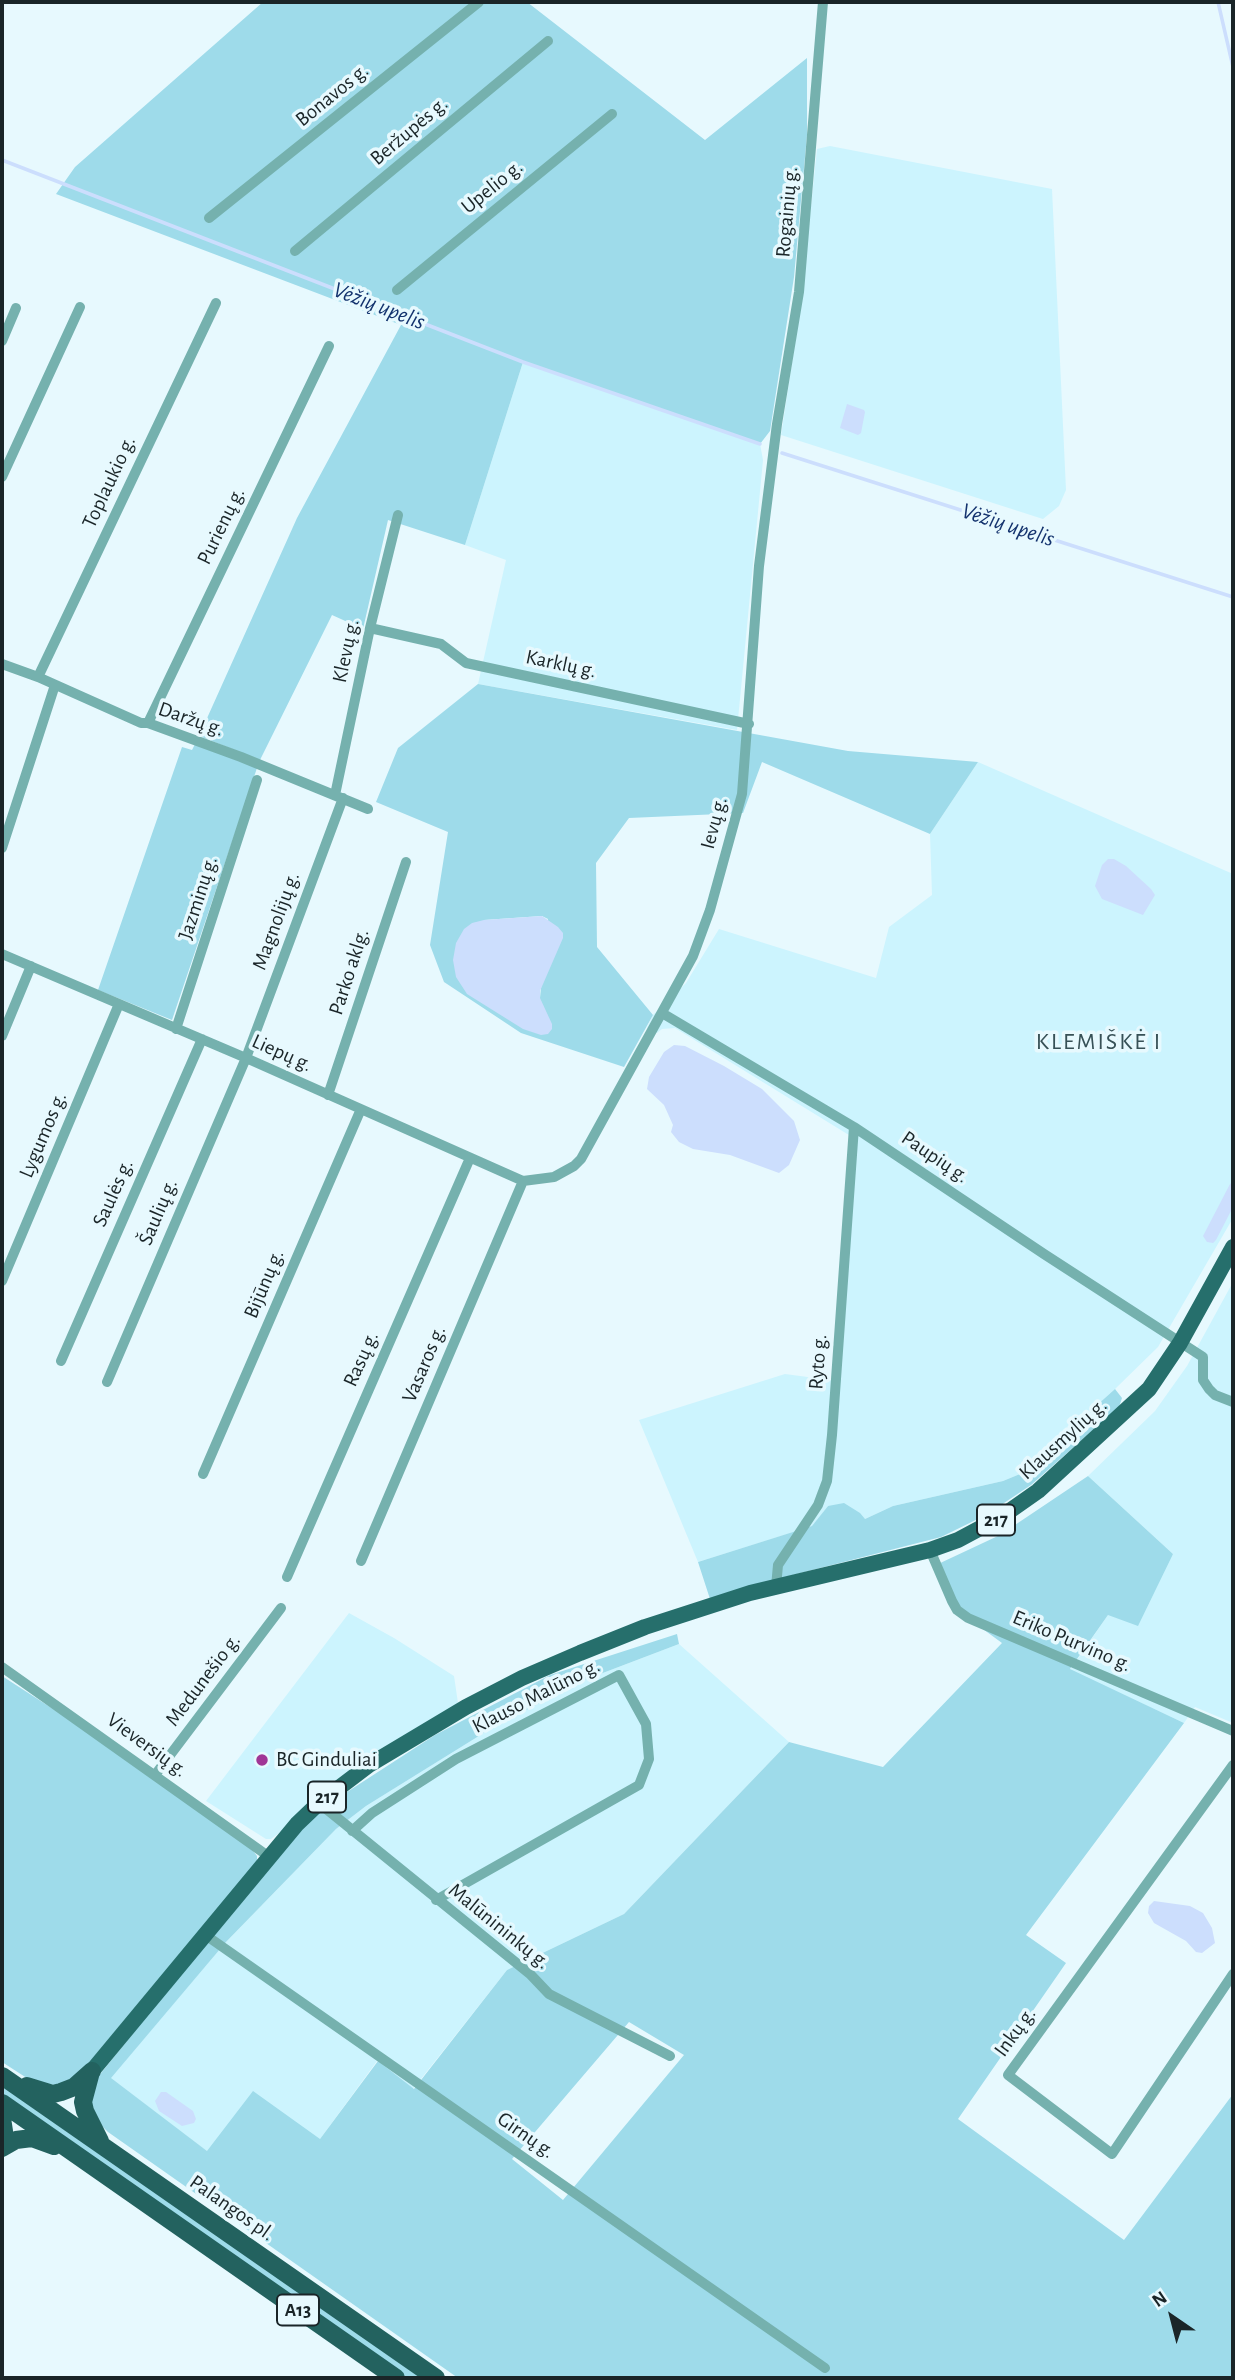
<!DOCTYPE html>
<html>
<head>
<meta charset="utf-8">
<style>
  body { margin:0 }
  #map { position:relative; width:1235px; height:2380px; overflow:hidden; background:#e7f9fe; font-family:"Alegreya Sans",sans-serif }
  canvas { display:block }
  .frame { position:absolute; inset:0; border:4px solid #1a2528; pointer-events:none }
  .north { position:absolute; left:1137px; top:2282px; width:70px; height:70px; -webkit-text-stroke:5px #e7f9fe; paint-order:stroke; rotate:325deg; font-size:19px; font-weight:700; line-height:28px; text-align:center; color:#1a2528 }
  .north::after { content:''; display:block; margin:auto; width:24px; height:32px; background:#1a2528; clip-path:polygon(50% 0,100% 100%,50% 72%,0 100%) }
</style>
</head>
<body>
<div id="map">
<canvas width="1235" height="2380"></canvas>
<div class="frame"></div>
<div class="north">N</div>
</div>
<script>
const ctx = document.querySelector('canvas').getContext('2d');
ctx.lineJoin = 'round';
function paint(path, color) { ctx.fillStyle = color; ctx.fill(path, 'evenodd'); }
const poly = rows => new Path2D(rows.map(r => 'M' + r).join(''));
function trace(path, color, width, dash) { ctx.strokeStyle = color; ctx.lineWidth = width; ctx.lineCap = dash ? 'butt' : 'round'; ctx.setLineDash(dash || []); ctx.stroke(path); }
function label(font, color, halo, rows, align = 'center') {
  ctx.font = font + ' "Alegreya Sans",sans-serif'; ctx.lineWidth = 7; ctx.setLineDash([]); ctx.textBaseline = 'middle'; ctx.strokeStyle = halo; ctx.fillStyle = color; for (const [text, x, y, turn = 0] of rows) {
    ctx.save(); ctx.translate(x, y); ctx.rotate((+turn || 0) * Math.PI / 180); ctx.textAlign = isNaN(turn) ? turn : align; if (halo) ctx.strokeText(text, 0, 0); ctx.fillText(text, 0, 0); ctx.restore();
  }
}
paint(poly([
  [830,146,1052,189,1066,490,1059,506,1043,519,781,435,800,310,817,149],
  [523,362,760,444,763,460,737,730,478,684,506,560,465,545],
  [978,762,1233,874,1233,1218,1158,1347,1115,1389,1020,1474,1003,1481,893,1506,865,1519,828,1506,813,1526,698,1562,639,1420,785,1374,838,1381,857,1140,675,1028,662,1029,657,1033,647,1028,653,1015,686,983,719,929,876,978,889,927,932,895,930,834],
  [1233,1282,1233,1723,1195,1707,1184,1723,1070,1670,1108,1615,1173,1554,1088,1476,1155,1411,1187,1366],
  [349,1613,394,1638,454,1676,458,1703,271,1839,266,1839,206,1801],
  [679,1644,789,1742,624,1914,507,1970,413,2089,377,2061,320,2139,208,2152,110,2078,226,1942,336,1829,366,1806,495,1726,587,1679]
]), '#ccf4fe');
paint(poly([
  [263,2,527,2,705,140,807,58,807,135,794,277,770,431,760,444,523,362,465,545,388,520,363,629,332,615,260,760,199,736,297,518,401,325,56,194,75,167],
  [478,684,848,751,978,762,930,834,762,762,743,813,629,818,596,863,597,947,653,1015,624,1067,521,1033,444,982,430,945,448,832,376,802,398,748],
  [542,916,548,919,540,998,484,920],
  [195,744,257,768,172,1020,98,990,182,747,192,750],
  [1115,1389,1122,1398,1119,1407,1031,1485,986,1515,941,1537,754,1585,710,1599,698,1562,812,1526,828,1506,844,1503,860,1513,865,1519,893,1506,1003,1481,1020,1474],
  [1088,1476,1173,1554,1138,1626,1108,1615,1070,1669,1184,1723,1026,1935,1066,1963,958,2119,1124,2240,1233,2094,1233,2378,458,2378,108,2132,94,2118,90,2097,93,2083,288,1840,327,1805,435,1735,550,1675,677,1634,679,1644,587,1679,495,1726,366,1806,336,1829,226,1942,111,2078,207,2151,253,2091,320,2139,378,2061,414,2089,507,1970,624,1914,789,1742,883,1767,1002,1643,957,1610,936,1565,1000,1535],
  [629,2022,684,2055,563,2200,512,2159],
  [2,1676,67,1718,250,1847,257,1856,257,1861,78,2076,61,2086,33,2082,2,2062],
  [2,2083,421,2378,408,2378,2,2094]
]), '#9edbea');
paint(poly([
  [847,404,864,410,865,412,861,433,858,435,840,428],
  [1108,859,1114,859,1126,866,1151,889,1155,895,1143,915,1102,899,1095,886,1102,865],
  [542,916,558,927,563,933,563,938,540,991,540,998,552,1024,552,1029,548,1034,541,1035,523,1029,467,994,456,977,453,960,456,943,464,929,472,923,484,920],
  [674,1045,685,1046,724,1066,762,1089,794,1121,800,1140,789,1165,779,1173,730,1155,693,1149,679,1142,671,1132,673,1125,664,1105,647,1089,649,1077,664,1052],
  [1233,1182,1233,1207,1216,1240,1213,1243,1207,1242,1203,1236,1230,1184],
  [1154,1901,1190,1906,1203,1913,1212,1928,1215,1943,1202,1953,1196,1952,1186,1941,1154,1923,1148,1913,1149,1906],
  [161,2092,166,2092,193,2111,196,2119,194,2123,182,2126,159,2111,155,2101]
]), '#ccdefd');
trace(poly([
  [1218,2,1233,67],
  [2,160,523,362,760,444],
  [782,453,1233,597]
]), '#ccdefd', 3.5);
trace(poly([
  [209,218,479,2],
  [295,251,548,41],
  [397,290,612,114],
  [2,341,16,308],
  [2,477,80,307],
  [370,628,441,644,466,663,749,724],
  [2,664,38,677,141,723,148,723,241,757,368,809],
  [38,677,216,303],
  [148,723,329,346],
  [335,795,370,628,398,515],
  [2,848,55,685],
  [2,954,246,1058,523,1181,554,1177,574,1166,581,1159,693,956,710,910,742,794,759,566,777,424,799,292,823,2],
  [662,1013,854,1127,1044,1254,1203,1357,1203,1380,1209,1389,1215,1395,1233,1402],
  [176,1029,257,780],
  [2,1036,31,966],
  [328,1095,406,862],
  [2,1281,119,1004],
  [61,1361,202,1039],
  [107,1382,246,1058,343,798],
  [203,1474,361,1109],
  [930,1550,952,1601,957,1610,968,1618,1233,1731],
  [361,1561,523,1181],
  [287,1577,470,1158],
  [776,1587,778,1565,818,1505,827,1481,832,1435,854,1127],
  [2,1667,268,1856],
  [1233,1765,1008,2075,1112,2154,1233,1974],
  [155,1775,281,1608],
  [319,1803,530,1974,549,1994,670,2056],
  [352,1831,372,1813,456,1759,619,1675,646,1724,649,1759,639,1785,436,1900],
  [204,1934,825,2368]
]), '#75b1ae', 10);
trace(poly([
  [92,2071,297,1824,319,1803,369,1765,466,1707,522,1678,580,1653,645,1627,750,1593,930,1550,958,1540,1001,1517,1038,1491,1149,1389,1180,1343,1233,1247]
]), '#266f6c', 16);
trace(poly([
  [91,2072,83,2102,85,2111,100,2141],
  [2,2076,436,2378],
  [27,2086,53,2094,61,2092,74,2087,92,2071],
  [2,2103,396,2378],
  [2,2118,4,2131,2,2139],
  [2,2148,16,2140,32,2138,54,2146]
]), '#23625f', 18);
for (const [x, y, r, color] of [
  [262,1760,7,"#a03596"]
]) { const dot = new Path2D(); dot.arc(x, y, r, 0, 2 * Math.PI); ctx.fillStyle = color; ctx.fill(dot); trace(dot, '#e7f9fe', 2.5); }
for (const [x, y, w] of [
  [996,1520,38],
  [327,1797,38],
  [298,2310,42]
]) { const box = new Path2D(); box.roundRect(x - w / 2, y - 15.5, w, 31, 5); ctx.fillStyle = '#e7f9fe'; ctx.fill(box); trace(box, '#1a2528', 2); }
label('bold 19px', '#1a2528', null, [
  ["217",996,1520],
  ["217",327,1797],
  ["A13",298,2310]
]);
label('21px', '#1a2528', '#e7f9fe', [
  ["Bonavos g.",332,95,-39],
  ["Beržupės g.",409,131,-40],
  ["Upelio g.",492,187,-39],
  ["Rogainių g.",787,212,-85],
  ["Toplaukio g.",109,482,-65],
  ["Purienų g.",221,526,-64],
  ["Klevų g.",346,651,-78],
  ["Karklų g.",561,664,12],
  ["Daržų g.",191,719,19],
  ["Ievų g.",714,823,-75],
  ["Jazminų g.",198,898,-72],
  ["Magnolijų g.",276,921,-70],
  ["Parko aklg.",349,972,-72],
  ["Liepų g.",282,1053,24],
  ["Lygumos g.",43,1135,-67],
  ["Paupių g.",935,1157,34],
  ["Saulės g.",113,1193,-66],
  ["Šaulių g.",158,1212,-67],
  ["Bijūnų g.",264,1284,-67],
  ["Rasų g.",361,1359,-66],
  ["Ryto g.",818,1362,-86],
  ["Vasaros g.",424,1364,-67],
  ["Klausmylių g.",1063,1439,-42],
  ["Eriko Purvino g.",1072,1641,23],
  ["Medunešio g.",203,1680,-53],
  ["Klauso Malūno g.",536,1696,-27],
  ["Vieversių g.",147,1745,36],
  ["Malūnininkų g.",499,1926,39],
  ["Inkų g.",1015,2032,-54],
  ["Girnų g.",526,2135,35],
  ["Palangos pl.",232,2208,35]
]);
label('21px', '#1a2528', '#e7f9fe', [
  ["BC Ginduliai",276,1760]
], 'left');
label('italic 23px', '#14336e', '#e7f9fe', [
  ["Vėžių upelis",379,306,21],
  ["Vėžių upelis",1008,525,18]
]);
ctx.letterSpacing = '2px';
label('24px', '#375157', '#e7f9fe', [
  ["KLEMIŠKĖ I",1099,1042]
]);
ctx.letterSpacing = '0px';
</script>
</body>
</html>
